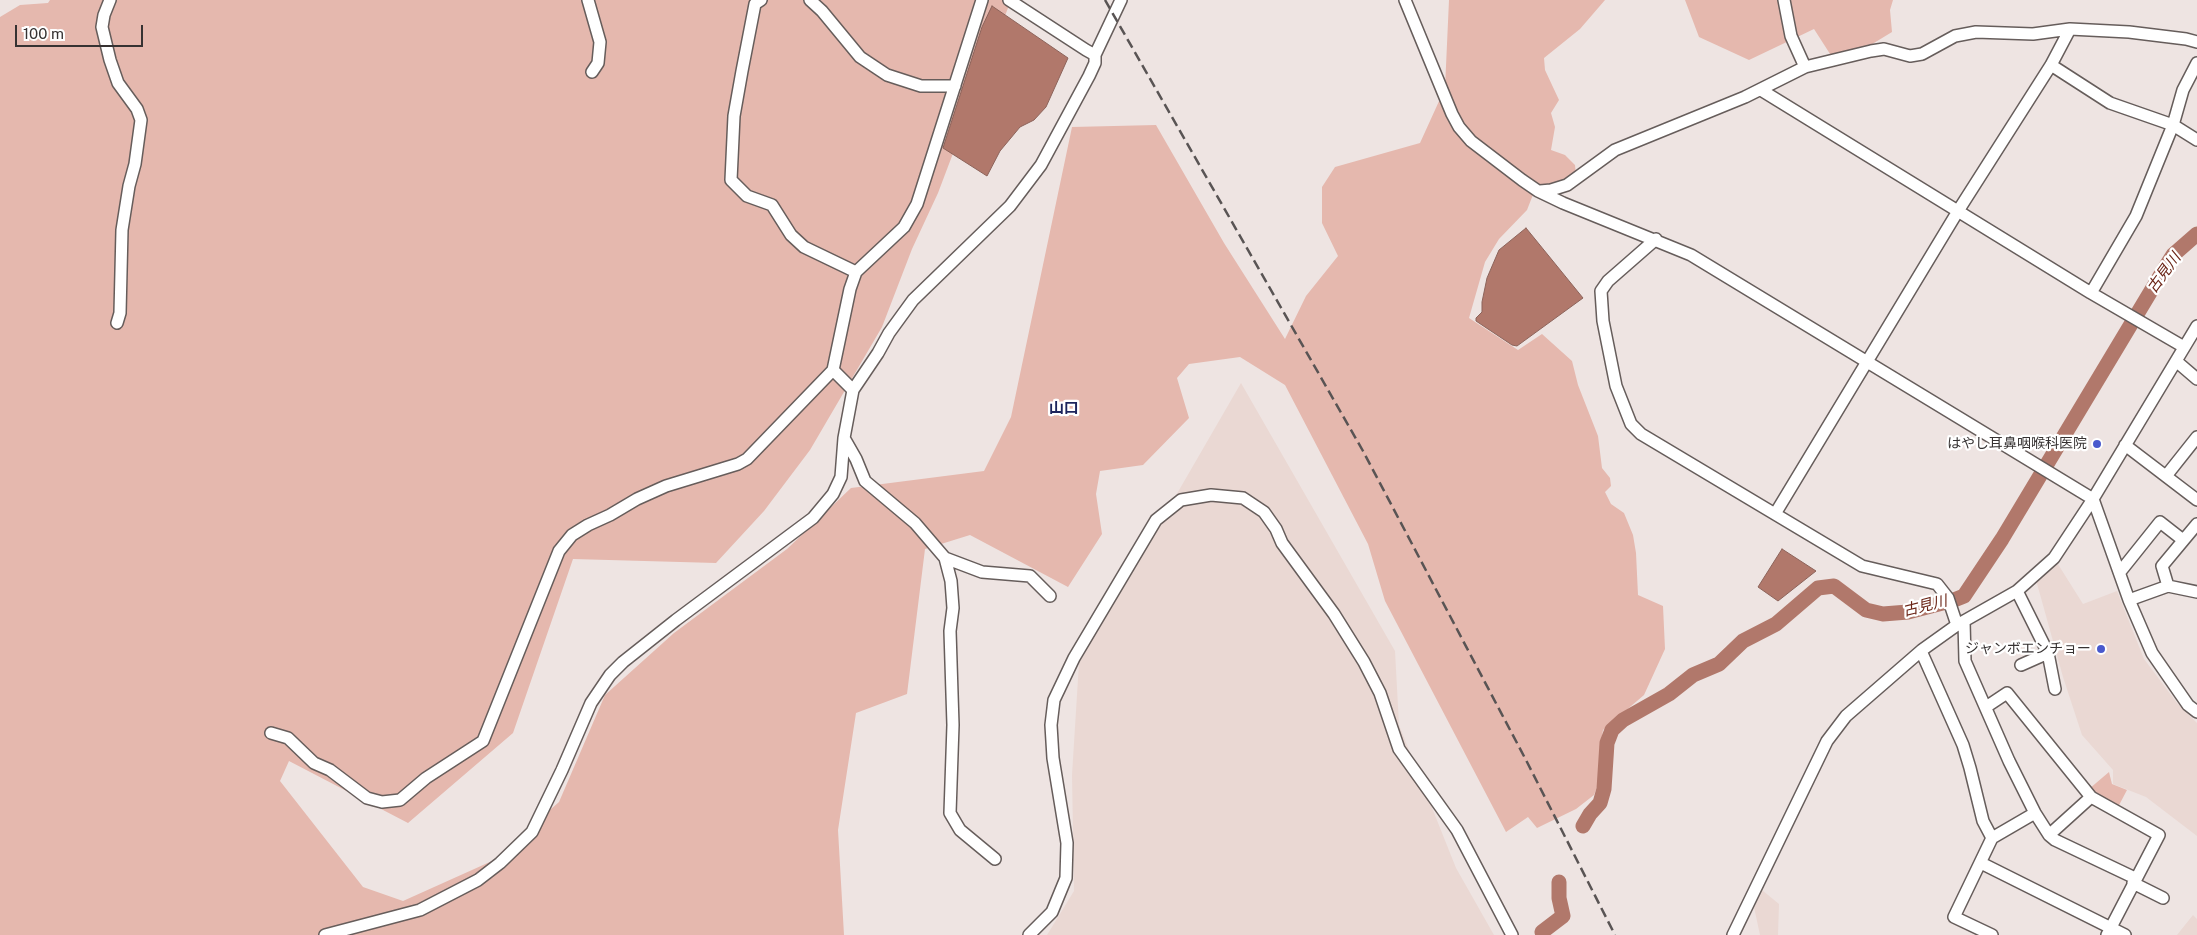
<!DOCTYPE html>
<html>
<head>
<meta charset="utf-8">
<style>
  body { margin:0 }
  #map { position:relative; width:2197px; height:935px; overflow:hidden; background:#eee4e2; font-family:"Public Sans",sans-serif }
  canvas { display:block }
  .scale { position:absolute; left:15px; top:25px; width:128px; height:22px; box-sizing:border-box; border:2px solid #363232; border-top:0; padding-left:6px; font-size:15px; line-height:18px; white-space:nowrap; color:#363232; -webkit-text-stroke:4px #fff; paint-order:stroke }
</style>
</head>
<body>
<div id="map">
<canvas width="2197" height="935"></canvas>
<div class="scale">100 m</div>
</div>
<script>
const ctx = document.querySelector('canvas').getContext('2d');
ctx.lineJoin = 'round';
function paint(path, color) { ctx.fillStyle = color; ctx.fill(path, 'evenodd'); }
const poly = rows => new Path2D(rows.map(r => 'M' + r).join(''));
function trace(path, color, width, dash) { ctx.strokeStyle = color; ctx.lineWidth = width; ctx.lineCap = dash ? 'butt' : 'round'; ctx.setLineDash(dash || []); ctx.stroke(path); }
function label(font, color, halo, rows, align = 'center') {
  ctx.font = font + ' "Public Sans","Noto Sans JP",sans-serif'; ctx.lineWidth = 4.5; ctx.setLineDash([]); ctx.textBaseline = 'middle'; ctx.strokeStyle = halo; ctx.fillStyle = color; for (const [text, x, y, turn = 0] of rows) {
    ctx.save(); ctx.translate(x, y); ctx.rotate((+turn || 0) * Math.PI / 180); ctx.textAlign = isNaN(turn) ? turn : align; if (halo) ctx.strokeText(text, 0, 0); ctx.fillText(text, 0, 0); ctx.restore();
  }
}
paint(poly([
  [1241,383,1395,651,1399,725,1456,868,1494,935,1047,935,1074,891,1072,775,1079,663],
  [2056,561,2083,604,2117,591,2144,659,2177,703,2197,723,2197,836,2146,797,2113,784,2113,770,2082,735,2063,677,2036,580],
  [1762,890,1779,904,1778,935,1760,935,1754,907],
  [2193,915,2197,919,2197,935,2177,935]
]), '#ead8d3');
paint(poly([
  [50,0,1011,0,938,193,912,249,882,327,810,450,764,511,716,563,573,559,513,733,408,823,289,761,280,781,363,887,403,901,492,861,559,802,605,695,674,633,787,549,851,488,984,471,1011,417,1072,127,1156,125,1224,243,1285,339,1306,296,1338,256,1322,223,1322,187,1335,167,1420,143,1445,88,1449,0,1605,0,1580,29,1544,58,1545,70,1559,100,1551,113,1555,127,1551,150,1565,155,1575,165,1576,175,1566,182,1536,187,1527,210,1499,239,1485,262,1469,318,1518,350,1542,334,1572,361,1578,385,1598,436,1602,468,1610,478,1611,486,1605,492,1611,504,1624,513,1633,535,1636,553,1638,595,1663,606,1665,649,1644,695,1603,730,1599,752,1599,782,1594,795,1576,809,1537,828,1528,817,1506,832,1385,601,1368,544,1285,385,1240,357,1189,364,1177,378,1189,418,1143,465,1100,471,1096,494,1102,534,1068,587,970,535,925,549,907,694,856,713,838,830,844,935,0,935,0,17,20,5,48,3],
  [1685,0,1893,0,1890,10,1892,32,1869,46,1832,57,1814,29,1749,60,1699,37],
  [2109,772,2112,784,2127,790,2117,809,2099,800,2089,789]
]), '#e5b8ae');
const water = poly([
  [992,6,1068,58,1046,107,1034,120,1020,127,1000,151,987,176,943,148,982,27,992,6],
  [1526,228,1583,298,1517,346,1512,345,1476,321,1476,318,1482,312,1482,302,1487,278,1499,250,1526,228],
  [1782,549,1816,571,1778,601,1758,587,1782,549]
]);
paint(water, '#b1786b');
trace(water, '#8c635a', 1);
trace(poly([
  [1583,826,1590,814,1600,803,1604,789,1607,743,1612,730,1623,720,1669,694,1693,675,1719,664,1743,641,1776,624,1818,588,1834,586,1866,610,1883,614,1908,612,1954,600,1964,596,2002,539,2166,266,2173,255,2197,234],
  [1542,932,1563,916,1559,898,1559,882]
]), '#b1786b', 15);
const minor = poly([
  [110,0,104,15,102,27,110,60,118,83,137,109,141,120,135,164,129,186,122,230,120,313,117,323],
  [588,0,600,42,598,63,592,72],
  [761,0,755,4,742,71,734,116,731,180,747,196,772,205,791,235,804,247,856,272],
  [810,0,822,11,860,57,887,75,921,86,955,86],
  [1009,0,1086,50,1095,55],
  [1405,0,1452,114,1459,127,1471,141,1522,180,1538,191,1563,203,1691,255,2093,499,2129,600,2152,653,2188,705,2197,712],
  [1784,0,1791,36,1805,67],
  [2051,65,2110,103,2173,125,2197,140],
  [1761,90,2091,293,2184,347],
  [1540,191,1551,190,1567,185,1615,150,1745,97,1805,67,1871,51,1884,49,1910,56,1922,54,1955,36,1976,32,2033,34,2070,29,2129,32,2186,39,2197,42],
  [1656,239,1608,281,1601,291,1603,321,1616,386,1631,424,1641,434,1862,566,1937,584,1948,598,1957,625],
  [2091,293,2136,216,2173,125,2183,90,2197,63],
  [2176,361,2197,379],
  [833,370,853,390],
  [844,438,856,459,865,481,915,523,945,558,951,581,953,608,950,631,953,725,950,813,960,830,995,859],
  [2125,445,2197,500],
  [2166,476,2197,437],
  [1775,514,1958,211,2051,65,2070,29],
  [945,558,982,572,1030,576,1050,596],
  [2120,572,2160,522,2183,540],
  [2168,586,2162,566,2197,524],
  [2017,591,2048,653,2055,689],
  [2129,600,2168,586,2197,592],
  [1964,621,1965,661,2009,761,2035,813,2049,835,2055,840,2135,878],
  [1921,651,1963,745,1970,768,1983,821,1992,838,1954,917,1992,935],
  [2021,665,2048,653],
  [1986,707,2007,693,2091,797,2159,835,2107,935],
  [271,733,288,738,314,763,330,770,367,798,382,802,400,800,426,778,483,741,559,551,572,535,588,525,610,515,637,499,666,486,738,464,747,459,833,370,850,289,856,272,904,227,917,204,982,0],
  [2049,835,2091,797],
  [1992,838,2035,813],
  [1981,863,2125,935],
  [2133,883,2163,898],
  [325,935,420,910,478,880,500,863,532,832,562,770,591,703,610,675,623,662,676,620,813,518,833,494,841,477,844,438,853,390,878,353,889,333,913,300,1010,206,1041,165,1089,76,1095,63,1095,55,1121,0],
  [1029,935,1052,912,1066,878,1067,843,1053,758,1051,725,1054,700,1074,658,1156,520,1181,500,1211,495,1243,498,1264,512,1276,529,1282,543,1334,614,1364,662,1380,693,1399,749,1457,830,1512,935],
  [1733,935,1827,741,1846,716,1922,650,1957,625,2017,591,2054,558,2093,499,2197,326]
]);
trace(minor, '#665d5b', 14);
trace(minor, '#fff', 11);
trace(poly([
  [1105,0,1363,451,1527,762,1615,935]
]), '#595454', 2.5, [10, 5]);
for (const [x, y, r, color] of [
  [2097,444,5,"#4959cd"],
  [2101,649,5,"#4959cd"]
]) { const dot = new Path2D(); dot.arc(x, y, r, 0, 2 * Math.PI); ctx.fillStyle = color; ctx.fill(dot); trace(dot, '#fff', 2); }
label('14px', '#363232', '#fff', [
  ["はやし耳鼻咽喉科医院",2087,444],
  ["ジャンボエンチョー",2091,649]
], 'right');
label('italic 15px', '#6a2315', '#fff', [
  ["古見川",2164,273,-54],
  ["古見川",1925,606,-14]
]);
label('bold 15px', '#1c245c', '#fff', [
  ["山口",1064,408]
]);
</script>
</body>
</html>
